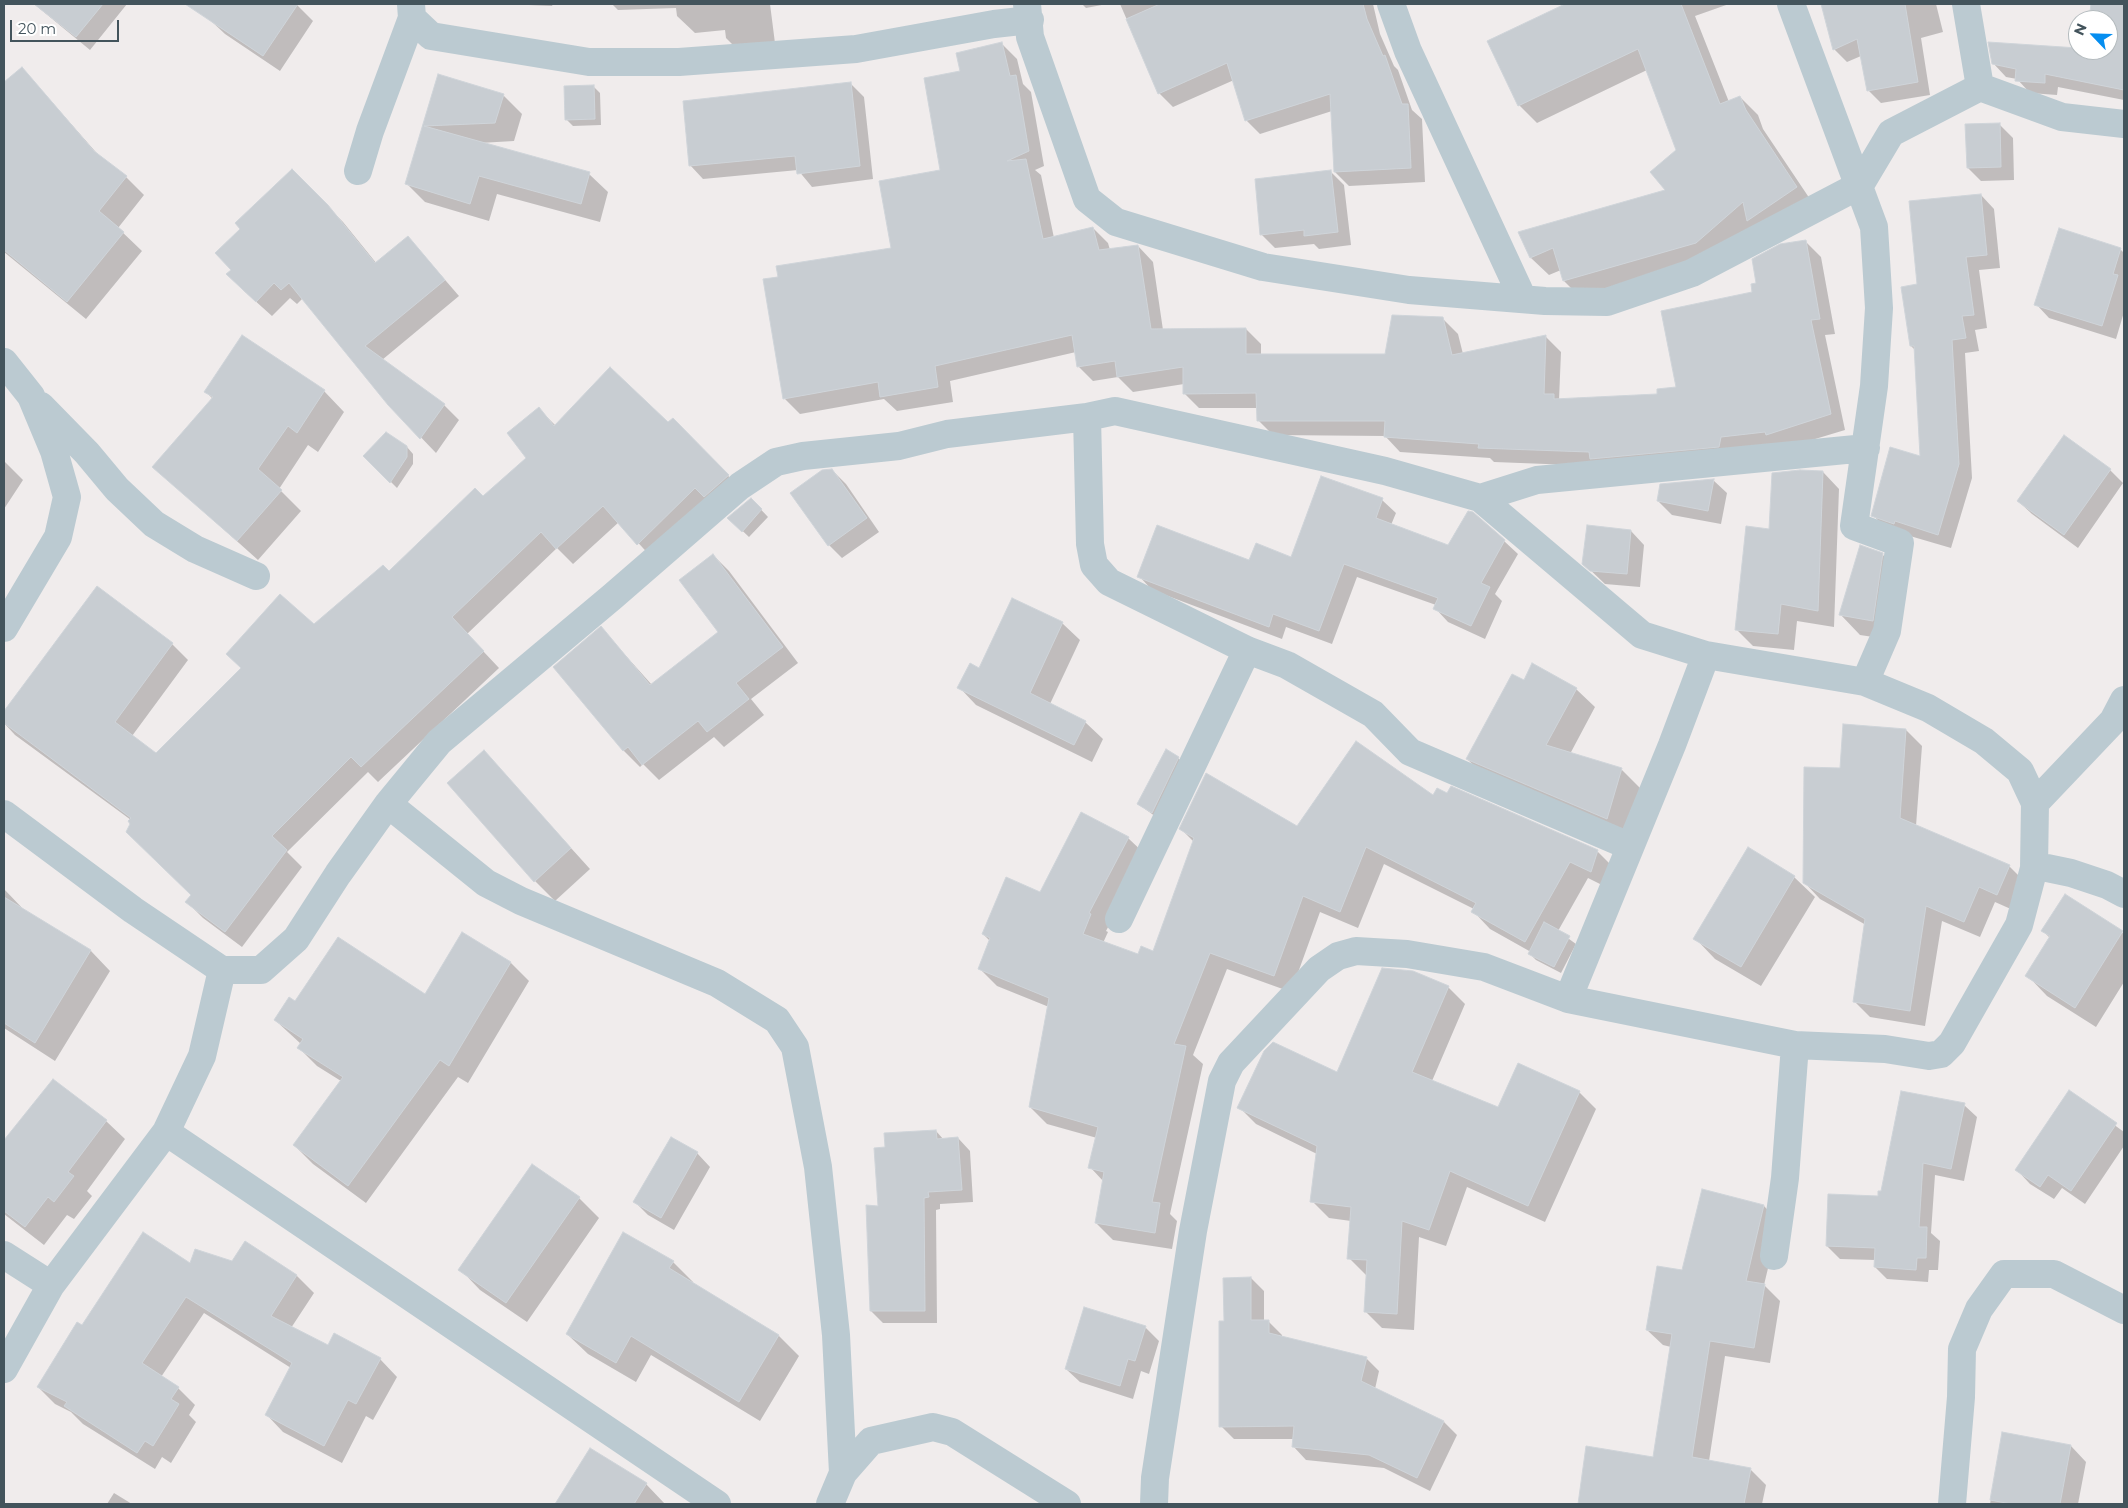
<!DOCTYPE html>
<html>
<head>
<meta charset="utf-8">
<style>
  body { margin:0 }
  #map { position:relative; width:2128px; height:1508px; overflow:hidden; background:#f0ecec; font-family:Montserrat,sans-serif }
  canvas { display:block }
  .frame { position:absolute; inset:0; border:5px solid #43545c; pointer-events:none }
  .north { position:absolute; left:2068px; top:10px; width:50px; height:50px; box-sizing:border-box; background:#fff; border:1px solid #b4bbbe; border-radius:50%; rotate:294deg; font-size:14px; font-weight:700; line-height:20px; text-align:center; color:#43545c }
  .north::after { content:''; display:block; margin:auto; width:18px; height:22px; background:#058ef0; clip-path:polygon(50% 0,100% 100%,50% 72%,0 100%) }
  .scale { position:absolute; left:10px; top:20px; width:109px; height:22px; box-sizing:border-box; border:2px solid #43545c; border-top:0; padding-left:6px; font-size:15px; line-height:18px; white-space:nowrap; color:#43545c; -webkit-text-stroke:4px #fff; paint-order:stroke }
</style>
</head>
<body>
<div id="map">
<canvas width="2128" height="1508"></canvas>
<div class="frame"></div>
<div class="north">N</div>
<div class="scale">20 m</div>
</div>
<script>
const ctx = document.querySelector('canvas').getContext('2d');
ctx.lineJoin = 'round';
function paint(path, color) { ctx.fillStyle = color; ctx.fill(path, 'evenodd'); }
const poly = rows => new Path2D(rows.map(r => 'M' + r).join(''));
function trace(path, color, width, dash) { ctx.strokeStyle = color; ctx.lineWidth = width; ctx.lineCap = dash ? 'butt' : 'round'; ctx.setLineDash(dash || []); ctx.stroke(path); }
paint(poly([
  [34,4,127,4,90,50],
  [218,4,296,4,313,21,280,71,225,34,208,18],
  [505,4,553,4,552,6],
  [612,4,770,4,776,51,743,55,726,38,725,30,695,33,677,16,676,8,618,10],
  [1082,4,1107,4,1086,8],
  [1120,4,1373,4,1380,34,1394,66,1398,70,1412,110,1422,119,1425,182,1349,186,1335,172,1332,111,1260,134,1246,120,1234,80,1173,107,1159,93],
  [1568,4,1729,4,1695,16,1729,102,1740,97,1758,115,1763,129,1814,205,1714,260,1581,298,1564,281,1561,270,1549,275,1531,258,1520,233,1667,190,1678,150,1647,70,1537,123,1519,105,1489,42],
  [1822,4,1936,4,1943,32,1921,38,1930,95,1881,103,1868,90,1861,56,1847,62,1834,49],
  [2092,4,2124,4,2124,100,2058,87,2057,95,2030,93,2017,79,2006,77,1993,63,2078,49,2108,50,2108,20,2090,20],
  [1002,44,1017,59,1023,84,1031,92,1044,166,1035,170,1041,175,1054,238,1093,228,1108,243,1110,250,1138,246,1153,262,1163,330,1246,329,1261,344,1261,355,1386,355,1442,318,1458,334,1463,354,1546,337,1561,352,1559,400,1659,395,1678,388,1754,293,1758,284,1806,242,1821,257,1835,334,1825,335,1845,430,1782,449,1598,466,1494,462,1490,458,1400,452,1385,436,1273,435,1258,420,1258,408,1199,408,1184,393,1184,384,1133,392,1118,377,1093,381,1078,366,1076,352,950,381,953,402,897,411,884,399,800,414,785,399,764,280,892,249,942,171,962,72],
  [22,68,101,158,126,177,144,195,118,228,142,251,86,319,4,252,4,112,6,109,4,106,4,84],
  [438,76,503,95,522,114,514,141,480,143,589,174,608,192,600,222,497,194,489,221,425,202,406,183],
  [850,83,864,97,873,179,812,187,798,170,703,179,690,165],
  [593,86,600,93,601,125,573,126,567,120],
  [1999,124,2013,138,2014,180,1981,181,1968,168],
  [292,171,343,222,377,264,408,237,459,296,382,360,444,405,459,420,436,453,389,404,303,298,297,304,290,298,272,316,243,290,232,270,242,229],
  [1331,172,1344,185,1351,245,1319,249,1314,244,1275,248,1261,234],
  [1981,195,1994,209,2000,268,1979,270,1987,328,1975,330,1979,351,1965,353,1972,478,1951,548,1886,529,1873,515,1922,458,1915,350,1911,346,1918,285],
  [2120,249,2124,253,2124,312,2116,339,2049,318,2036,304],
  [243,336,324,391,344,412,318,452,308,445,279,489,301,511,258,560,154,467,213,399,206,392],
  [539,409,556,426,668,424,673,420,744,492,654,560,619,522,573,564,557,548,467,634,499,668,378,782,368,772,287,852,302,867,242,947,203,918,187,902,192,895,131,820,15,735,4,723,4,713,97,588,172,644,188,660,132,736,156,754,314,626,389,573,483,498,527,458],
  [407,447,413,454,413,464,397,488,365,456],
  [4,461,23,480,4,509],
  [832,470,846,484,879,532,842,558,829,545],
  [2110,470,2123,483,2078,548,2032,514,2018,501],
  [1823,472,1839,489,1834,627,1797,621,1794,650,1753,646,1736,629,1770,530],
  [1713,480,1727,493,1721,524,1672,515,1658,501],
  [751,499,768,517,749,537,729,518],
  [1382,500,1396,513,1391,525,1448,547,1504,541,1518,554,1495,594,1502,601,1485,639,1448,622,1435,608,1436,605,1357,577,1332,644,1286,627,1282,639,1152,590,1139,576,1292,558],
  [1631,531,1644,545,1640,587,1605,584,1584,564],
  [1882,554,1902,575,1893,640,1860,635,1840,614],
  [713,555,729,571,798,663,751,699,764,715,724,747,714,737,659,780,643,764,640,767,624,751,555,667,601,628,652,685,720,632],
  [1062,623,1080,640,1050,704,1085,722,1103,739,1092,762,976,705,959,687,980,669],
  [1524,681,1576,689,1595,707,1570,754,1621,769,1640,788,1625,837,1486,777,1467,759],
  [1844,726,1906,730,1922,746,1916,826,2009,866,2025,882,2013,910,1995,902,1980,937,1942,921,1925,1026,1870,1017,1854,1001,1866,925,1820,899,1804,882,1841,769],
  [484,752,590,869,555,901,535,881],
  [1178,758,1185,764,1159,819,1138,804],
  [1434,796,1597,851,1614,868,1608,888,1588,878,1558,931,1576,944,1561,973,1536,960,1530,954,1531,952,1490,929,1473,911,1474,909,1384,864,1358,928,1320,912,1291,992,1227,969,1193,1055,1203,1064,1170,1214,1177,1221,1172,1249,1113,1240,1096,1223,1104,1182,1090,1167,1097,1138,1047,1124,1030,1107,1049,1007,997,986,980,969,990,941,983,934,1040,893,1128,838,1146,855,1106,931,1108,932,1103,943,1138,956,1154,953,1194,842,1181,829,1298,828],
  [1794,877,1815,897,1761,986,1715,959,1695,938],
  [4,889,26,912,91,951,110,971,55,1061,4,1028],
  [2065,896,2124,934,2124,982,2096,1027,2047,996,2027,975,2050,938,2043,931],
  [463,934,511,963,529,981,468,1083,458,1077,366,1203,313,1164,294,1145,341,1081,317,1066,299,1048,301,1044,275,1020,296,1003,426,996],
  [1448,987,1465,1004,1432,1081,1499,1109,1579,1092,1596,1109,1545,1222,1467,1187,1446,1246,1419,1237,1414,1330,1382,1328,1365,1311,1367,1276,1349,1258,1351,1221,1329,1218,1312,1201,1317,1154,1256,1124,1239,1107,1338,1074],
  [2069,1092,2124,1132,2124,1146,2085,1204,2062,1188,2054,1199,2030,1184,2017,1170],
  [1964,1105,1977,1117,1964,1181,1935,1175,1931,1233,1940,1241,1938,1270,1929,1270,1928,1282,1887,1279,1875,1267,1875,1260,1840,1259,1827,1246,1879,1197],
  [24,1116,106,1121,125,1139,87,1191,92,1196,74,1219,67,1215,44,1245,4,1214,4,1142],
  [936,1131,944,1140,958,1138,970,1151,973,1202,940,1204,940,1209,936,1210,937,1323,883,1323,871,1311,886,1148],
  [697,1153,710,1167,674,1230,648,1215,635,1202],
  [579,1198,599,1218,527,1322,480,1290,460,1269],
  [1764,1206,1779,1222,1764,1285,1780,1301,1770,1363,1725,1356,1709,1461,1750,1469,1766,1485,1762,1504,1579,1504,1588,1448,1654,1458,1671,1347,1663,1345,1647,1330,1683,1272],
  [233,1262,297,1276,314,1293,291,1328,328,1347,380,1359,397,1377,373,1420,366,1416,342,1463,283,1432,266,1414,291,1368,204,1313,161,1377,178,1388,195,1405,189,1415,196,1422,171,1463,162,1457,155,1469,83,1424,71,1412,55,1404,38,1387,82,1327,191,1265],
  [673,1262,693,1282,692,1284,779,1336,799,1356,760,1421,651,1355,636,1382,588,1354,567,1334],
  [1251,1278,1264,1291,1264,1322,1269,1322,1282,1335,1282,1338,1366,1358,1379,1371,1375,1389,1444,1422,1457,1435,1430,1491,1384,1468,1306,1460,1293,1446,1294,1439,1234,1439,1221,1426,1225,1322],
  [1145,1327,1159,1341,1149,1374,1141,1371,1133,1399,1080,1382,1066,1369],
  [2003,1434,2071,1446,2086,1462,2078,1504,1990,1504],
  [590,1450,646,1484,665,1504,556,1504],
  [114,1493,132,1504,107,1504]
]), '#0003');
const building = poly([
  [34,4,103,4,76,37,34,4],
  [185,4,298,4,263,56,185,4],
  [1160,4,1363,4,1367,19,1383,56,1385,55,1402,104,1408,104,1411,168,1334,172,1330,94,1245,121,1227,63,1158,94,1126,19,1160,4],
  [1565,4,1681,4,1720,104,1740,96,1746,110,1797,187,1747,221,1743,202,1696,243,1563,281,1553,248,1530,258,1518,232,1665,190,1650,172,1676,150,1638,49,1518,106,1487,41,1565,4],
  [1821,4,1905,4,1918,82,1867,91,1857,39,1833,50,1821,4],
  [2091,4,2124,4,2124,90,2045,74,2045,83,2015,81,2016,69,1992,64,1988,42,2078,48,2078,50,2108,50,2108,20,2089,20,2091,4],
  [1002,42,1010,76,1016,75,1029,151,1007,161,1026,159,1043,239,1093,227,1099,250,1138,245,1151,329,1246,328,1246,354,1385,354,1392,315,1443,317,1452,355,1546,335,1544,394,1554,394,1554,399,1657,394,1657,389,1676,387,1661,311,1752,292,1751,284,1756,283,1752,259,1780,244,1806,240,1820,319,1811,320,1831,414,1766,435,1765,432,1721,437,1719,447,1590,459,1589,452,1478,448,1479,444,1384,437,1385,421,1257,421,1256,393,1183,394,1183,367,1117,377,1115,361,1077,367,1072,335,935,366,938,387,880,397,878,382,783,399,763,279,778,277,776,266,891,248,879,181,940,170,924,78,960,71,956,53,1002,42],
  [22,67,94,151,127,176,99,211,124,232,67,302,4,250,4,82,22,67],
  [438,74,504,94,495,123,424,126,590,172,581,204,479,176,470,204,405,184,438,74],
  [851,82,860,166,797,174,795,156,689,166,683,101,851,82],
  [594,85,595,119,565,120,564,86,594,85],
  [2000,123,2001,167,1967,168,1965,124,2000,123],
  [292,169,328,205,375,263,408,236,445,280,365,346,445,404,420,439,388,405,289,283,281,290,274,283,256,302,226,274,231,270,215,253,240,229,235,223,292,169],
  [1331,170,1338,232,1304,236,1304,230,1260,235,1255,179,1331,170],
  [1981,194,1987,255,1966,257,1974,315,1962,316,1966,338,1952,340,1959,464,1938,535,1895,521,1894,524,1871,516,1890,447,1920,456,1914,346,1910,346,1901,287,1917,284,1909,201,1981,194],
  [2059,228,2121,248,2113,274,2118,275,2102,326,2034,305,2059,228],
  [242,335,325,390,297,433,288,426,258,469,282,490,237,541,152,467,213,397,204,392,242,335],
  [610,367,668,422,673,418,729,475,704,497,695,488,637,545,603,506,556,549,541,532,452,617,484,651,361,767,351,757,272,836,287,850,225,932,185,902,191,895,126,832,130,824,128,821,131,818,4,723,4,711,97,586,173,643,115,722,156,753,241,668,226,654,280,594,314,624,383,565,389,571,475,488,483,496,526,458,507,433,539,407,554,426,610,367],
  [386,432,407,446,407,457,390,483,363,456,386,432],
  [2064,435,2111,469,2064,535,2017,501,2064,435],
  [832,469,867,518,828,546,790,493,822,470,832,469],
  [1800,470,1823,471,1818,611,1781,604,1778,634,1735,630,1746,526,1769,529,1772,473,1800,470],
  [1321,476,1383,498,1376,518,1448,545,1468,511,1473,512,1505,540,1481,583,1490,587,1471,626,1433,609,1438,598,1344,564,1319,631,1273,614,1269,627,1137,577,1157,525,1249,560,1256,543,1291,557,1321,476],
  [1714,479,1708,511,1657,501,1660,484,1714,479],
  [751,498,762,509,742,532,727,518,751,498],
  [1587,525,1631,530,1627,574,1590,571,1582,564,1587,525],
  [1860,545,1883,553,1873,621,1839,615,1860,545],
  [713,554,783,647,736,683,749,699,707,732,698,721,642,765,628,747,623,751,553,667,601,626,650,685,718,632,679,580,713,554],
  [1012,598,1063,622,1030,693,1086,721,1074,745,957,688,970,663,979,668,1012,598],
  [1532,663,1577,688,1546,745,1622,768,1607,819,1466,759,1512,674,1524,680,1532,663],
  [1843,724,1906,729,1900,818,2010,865,1997,895,1979,887,1964,922,1926,906,1910,1011,1853,1002,1865,919,1803,883,1804,767,1840,768,1843,724],
  [1356,741,1433,795,1437,788,1447,793,1451,786,1598,850,1591,872,1570,862,1525,942,1471,912,1476,903,1366,847,1340,912,1303,896,1274,976,1210,953,1174,1044,1186,1046,1152,1202,1160,1203,1155,1233,1095,1223,1104,1172,1088,1168,1098,1127,1029,1107,1049,998,978,969,990,938,982,934,1006,877,1040,892,1081,812,1129,837,1089,913,1091,914,1083,934,1138,954,1141,946,1153,951,1194,838,1179,829,1206,773,1297,826,1356,741],
  [1166,749,1179,757,1152,813,1137,804,1166,749],
  [484,750,571,848,534,882,447,783,484,750],
  [1748,847,1795,876,1741,967,1693,939,1748,847],
  [2065,894,2123,931,2075,1008,2025,976,2050,936,2041,931,2065,894],
  [4,897,91,950,35,1043,4,1023,4,897],
  [1544,922,1570,936,1554,967,1528,954,1544,922],
  [462,932,511,962,449,1066,440,1060,348,1186,293,1145,343,1077,297,1048,303,1039,274,1020,289,997,295,1001,338,937,425,994,462,932],
  [1382,968,1413,971,1449,986,1412,1072,1498,1107,1518,1063,1580,1091,1528,1206,1450,1171,1429,1230,1402,1221,1397,1314,1364,1312,1367,1260,1347,1259,1351,1207,1310,1202,1317,1146,1237,1108,1264,1051,1273,1042,1337,1072,1382,968],
  [53,1079,107,1120,68,1172,74,1176,54,1202,48,1197,25,1227,4,1211,4,1140,53,1079],
  [2069,1090,2117,1123,2071,1191,2048,1175,2040,1187,2015,1170,2069,1090],
  [1901,1091,1965,1103,1951,1169,1923,1163,1919,1227,1927,1227,1926,1258,1917,1258,1916,1270,1874,1267,1875,1248,1826,1246,1828,1194,1878,1196,1878,1191,1881,1191,1901,1091],
  [936,1130,937,1139,958,1137,962,1190,928,1192,929,1197,924,1198,925,1311,870,1311,866,1205,878,1206,874,1148,885,1147,884,1133,936,1130],
  [671,1137,698,1152,661,1218,633,1202,671,1137],
  [532,1164,580,1197,506,1303,458,1270,532,1164],
  [1702,1189,1764,1205,1746,1281,1765,1284,1754,1348,1710,1341,1692,1457,1751,1468,1744,1504,1578,1504,1586,1446,1653,1457,1672,1334,1646,1330,1657,1266,1682,1270,1702,1189],
  [143,1232,190,1263,195,1249,232,1261,245,1241,297,1275,271,1316,328,1345,334,1333,381,1358,356,1404,348,1400,324,1446,265,1415,292,1363,186,1297,142,1363,179,1387,171,1399,179,1404,153,1446,145,1441,137,1453,64,1406,67,1402,37,1387,77,1322,82,1325,143,1232],
  [623,1232,674,1261,669,1268,779,1335,739,1402,631,1336,616,1363,566,1334,623,1232],
  [1251,1277,1251,1320,1269,1320,1269,1333,1367,1357,1361,1381,1444,1421,1417,1478,1369,1455,1292,1447,1294,1426,1219,1427,1219,1321,1224,1321,1223,1278,1251,1277],
  [1084,1307,1146,1326,1135,1361,1128,1359,1120,1386,1065,1369,1084,1307],
  [2002,1432,2071,1445,2060,1504,2011,1504,1990,1500,2002,1432],
  [590,1448,647,1483,634,1504,555,1504,590,1448]
]);
paint(building, '#c8cdd2');
trace(building, '#cfd4d9', 1);
trace(poly([
  [1027,4,1030,37,1087,199,1116,222,1263,267,1409,290,1545,301,1607,302,1692,273,1860,185,1891,133,1980,87,2062,117,2124,124],
  [1391,4,1408,51,1523,299],
  [1791,4,1874,227,1879,308,1874,386,1854,526,1900,543,1887,631,1865,682],
  [1966,4,1980,87],
  [412,18,431,36,589,62,679,62,856,49,994,24,1030,20],
  [358,171,370,131,412,18,411,4],
  [4,362,31,396,54,451,67,497,58,537,4,628],
  [41,406,87,453,117,489,154,524,195,549,256,576],
  [1087,417,1090,544,1094,565,1109,582,1247,650,1287,665,1373,714,1410,752,1629,846],
  [1480,498,1537,480,1866,448],
  [2035,803,2113,721,2124,700],
  [388,804,486,883,521,901,717,983,777,1020,795,1047,818,1167,836,1335,843,1473],
  [4,814,133,910,222,970,261,970,296,939,338,874,388,804,439,742,612,597,740,486,776,462,803,456,899,446,947,434,1087,417,1115,411,1385,471,1480,498,1642,635,1706,655,1865,682,1928,708,1984,741,2020,771,2035,803,2034,868,2019,925,1952,1043,1941,1054,1929,1056,1885,1049,1795,1045,1568,999,1484,967,1407,954,1356,951,1338,956,1319,969,1231,1063,1222,1081,1193,1231,1155,1478,1154,1504],
  [2034,868,2047,868,2071,873,2107,885,2124,894],
  [1119,919,1247,650],
  [1568,999,1672,745,1706,655],
  [166,1132,717,1504],
  [4,1255,51,1285],
  [1774,1256,1785,1178,1795,1045],
  [4,1369,51,1285,166,1132,202,1056,222,970],
  [830,1504,843,1473,871,1441,933,1427,952,1432,1067,1504],
  [1952,1504,1961,1397,1962,1349,1979,1309,2004,1274,2054,1274,2124,1310]
]), '#bbcad1', 28);
</script>
</body>
</html>
